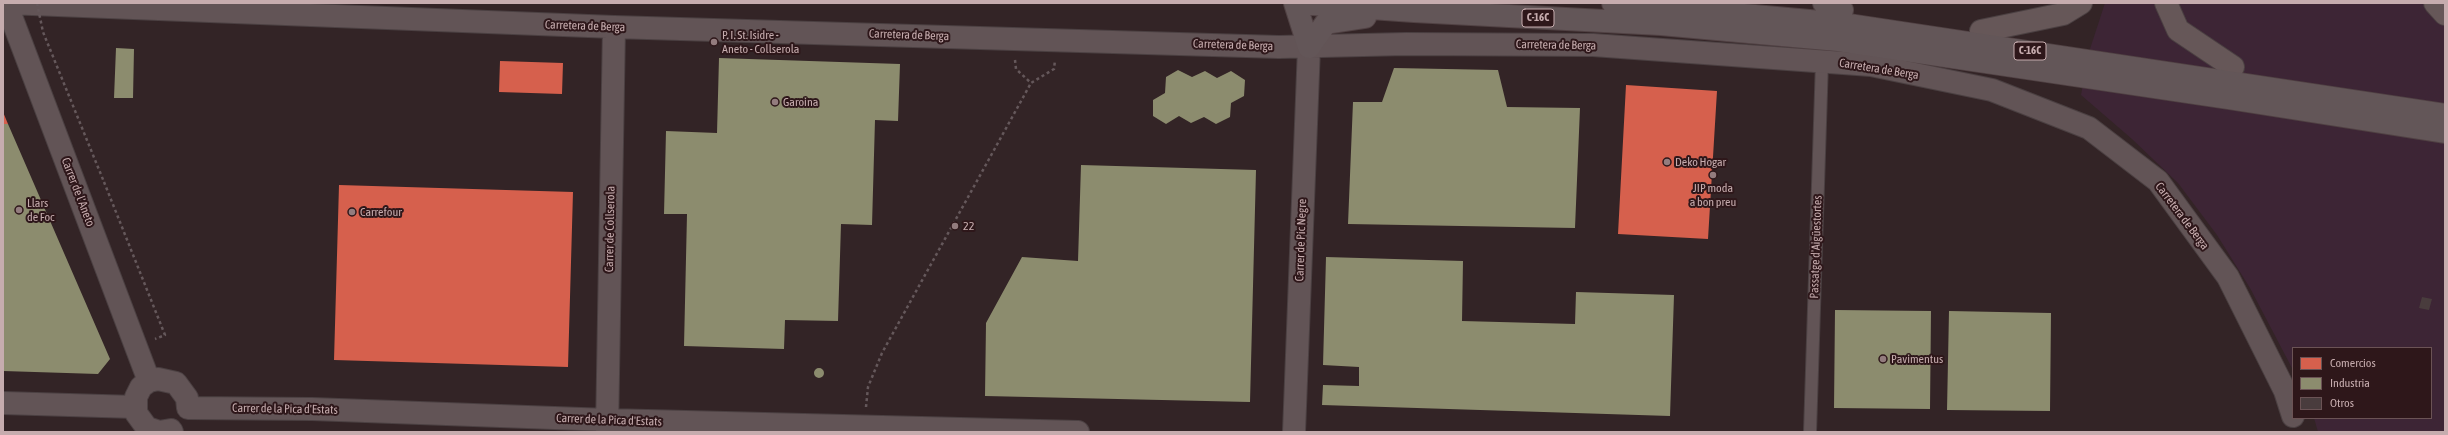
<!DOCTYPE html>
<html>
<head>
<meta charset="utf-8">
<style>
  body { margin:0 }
  #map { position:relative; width:2448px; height:435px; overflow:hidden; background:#332426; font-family:"Asap Condensed",sans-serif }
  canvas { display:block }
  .frame { position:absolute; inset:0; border:4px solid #c6acae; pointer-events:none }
  .legend { position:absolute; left:2292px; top:347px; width:140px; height:72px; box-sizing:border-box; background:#2e171a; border:1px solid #6b5355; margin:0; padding:5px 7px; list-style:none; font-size:12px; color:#c6acae }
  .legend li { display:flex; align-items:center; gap:8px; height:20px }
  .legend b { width:20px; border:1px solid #6b5355 }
</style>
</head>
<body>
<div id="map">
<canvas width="2448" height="435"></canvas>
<div class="frame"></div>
<ul class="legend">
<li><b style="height:11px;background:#d6604d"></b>Comercios</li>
<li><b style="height:11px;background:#8c8c6e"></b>Industria</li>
<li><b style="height:11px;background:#493c3d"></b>Otros</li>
</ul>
</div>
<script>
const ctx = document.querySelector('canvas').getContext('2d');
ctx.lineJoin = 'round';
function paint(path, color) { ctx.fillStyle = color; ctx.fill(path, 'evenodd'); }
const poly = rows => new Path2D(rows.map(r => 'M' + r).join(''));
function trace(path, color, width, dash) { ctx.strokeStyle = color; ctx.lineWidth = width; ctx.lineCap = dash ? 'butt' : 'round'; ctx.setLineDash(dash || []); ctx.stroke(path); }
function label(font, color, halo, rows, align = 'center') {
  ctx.font = font + ' "Asap Condensed",sans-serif'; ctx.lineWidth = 4; ctx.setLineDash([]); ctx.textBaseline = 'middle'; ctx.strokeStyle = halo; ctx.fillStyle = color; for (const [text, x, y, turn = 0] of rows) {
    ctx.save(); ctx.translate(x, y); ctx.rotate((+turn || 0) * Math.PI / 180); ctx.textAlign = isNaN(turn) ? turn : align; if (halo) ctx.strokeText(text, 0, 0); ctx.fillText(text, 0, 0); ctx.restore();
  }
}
paint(poly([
  [2105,3,2445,3,2445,432,2318,432,2314,418,2431,418,2431,348,2293,348,2293,370,2250,288,2217,235,2178,183,2132,139,2081,95,2089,52]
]), '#3d2535');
paint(poly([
  [500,61,563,63,562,94,499,92],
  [1626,85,1717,91,1708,239,1618,234],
  [3,112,8,124,3,124],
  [339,185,573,192,568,367,334,360]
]), '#d6604d');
paint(poly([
  [116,48,134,49,133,98,114,98],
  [719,58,900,64,898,121,875,120,872,225,841,224,838,321,785,320,784,349,684,346,687,214,664,214,666,131,717,133],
  [1394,68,1498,70,1507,107,1580,108,1575,228,1348,224,1353,102,1382,102],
  [1178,70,1192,77,1205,71,1217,78,1231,71,1245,80,1244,96,1231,103,1230,117,1216,124,1204,117,1191,123,1179,116,1166,124,1153,116,1153,100,1165,93,1166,77],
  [3,124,8,124,110,359,98,374,3,371],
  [1081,165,1256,170,1250,402,985,396,986,323,1022,257,1078,261],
  [1326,257,1463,261,1462,321,1575,324,1576,292,1674,295,1670,416,1322,405,1323,385,1359,386,1359,367,1323,365],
  [1835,310,1931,311,1930,409,1834,408],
  [1949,311,2051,313,2050,411,1947,410],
  '814 373a5 5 0 1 1 10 0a5 5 0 1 1-10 0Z'
]), '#8c8c6e');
paint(poly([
  [2422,297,2432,299,2429,310,2419,308]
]), '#493c3d');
const service = poly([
  [1810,432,1822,61]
]);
const minor = poly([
  [6,3,149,381],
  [7,3,614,27,1279,47,1406,44,1593,45,1871,65,1992,90,2089,128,2158,181,2228,277,2285,391,2293,416],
  [3,403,135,407],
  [172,432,171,430,159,432,147,428,136,413,136,397,141,387,149,381,158,379,176,383,187,398,188,408,312,409,608,420,1078,432],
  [607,432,614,27],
  [1294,432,1309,47]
]);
const secondary = poly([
  [2166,3,2178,30,2233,67],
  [2435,3,2445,14],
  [1981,31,2063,14,2081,3]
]);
const primary = poly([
  [1295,3,1309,47],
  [1299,3,1414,11,1661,24,1838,40,2229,98,2445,132],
  [1613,3,1842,24,2445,115],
  [1824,3,1842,10],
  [1309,47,1326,23,1365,17]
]);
trace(service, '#4b4042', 14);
trace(minor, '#4b4042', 24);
trace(secondary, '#4b4042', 24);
trace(primary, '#504143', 24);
trace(poly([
  [1015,60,1016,69,1031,83,1054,69,1055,60],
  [104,182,165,335,155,339],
  [866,407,868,387,882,353,1031,83]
]), '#65585b', 2.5, [3, 3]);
trace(service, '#625456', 12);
trace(minor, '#625456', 22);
trace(secondary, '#665758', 22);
trace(primary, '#635658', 22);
trace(poly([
  [37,3,43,32,104,182]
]), '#65585b', 2.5, [3, 3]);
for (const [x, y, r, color] of [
  [714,42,4,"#937c7e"],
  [775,102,4,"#937c7e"],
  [1667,162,4,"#937c7e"],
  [1713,175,4,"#937c7e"],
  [19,210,4,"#937c7e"],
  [352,212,4,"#937c7e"],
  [955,226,4,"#937c7e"],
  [1883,359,4,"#937c7e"]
]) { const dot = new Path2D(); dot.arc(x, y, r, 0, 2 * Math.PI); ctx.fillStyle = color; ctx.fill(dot); trace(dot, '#2e171a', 1.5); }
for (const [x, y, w] of [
  [1538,18,32],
  [2030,51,32]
]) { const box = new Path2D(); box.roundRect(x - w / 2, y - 9, w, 18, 3); ctx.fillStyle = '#2e171a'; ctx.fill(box); trace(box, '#c6acae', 1); }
label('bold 11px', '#c6acae', null, [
  ["C-16C",1538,18],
  ["C-16C",2030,51]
]);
label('12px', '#c6acae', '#2e171a', [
  ["Carretera de Berga",585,26,2],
  ["Carretera de Berga",909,35,2],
  ["Carretera de Berga",1233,45,2],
  ["Carretera de Berga",1556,45,1],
  ["Carretera de Berga",1879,69,9],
  ["Carrer de l'Aneto",78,192,69],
  ["Carretera de Berga",2182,216,53],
  ["Carrer de Collserola",610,229,-89],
  ["Carrer de Pic Negre",1301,240,-88],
  ["Passatge d'Aigüestortes",1816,247,-88],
  ["Carrer de la Pica d'Estats",285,409,1],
  ["Carrer de la Pica d'Estats",609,420,2]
]);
label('12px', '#c6acae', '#2e171a', [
  ["P. I. St. Isidre -",722,35],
  ["Aneto - Collserola",722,49],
  ["Garoina",783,102],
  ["Deko Hogar",1675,162],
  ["JIP moda",1713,188,"center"],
  ["a bon preu",1713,202,"center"],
  ["Llars",27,203],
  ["de Foc",27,217],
  ["Carrefour",360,212],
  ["22",963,226],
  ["Pavimentus",1891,359]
], 'left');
</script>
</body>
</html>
